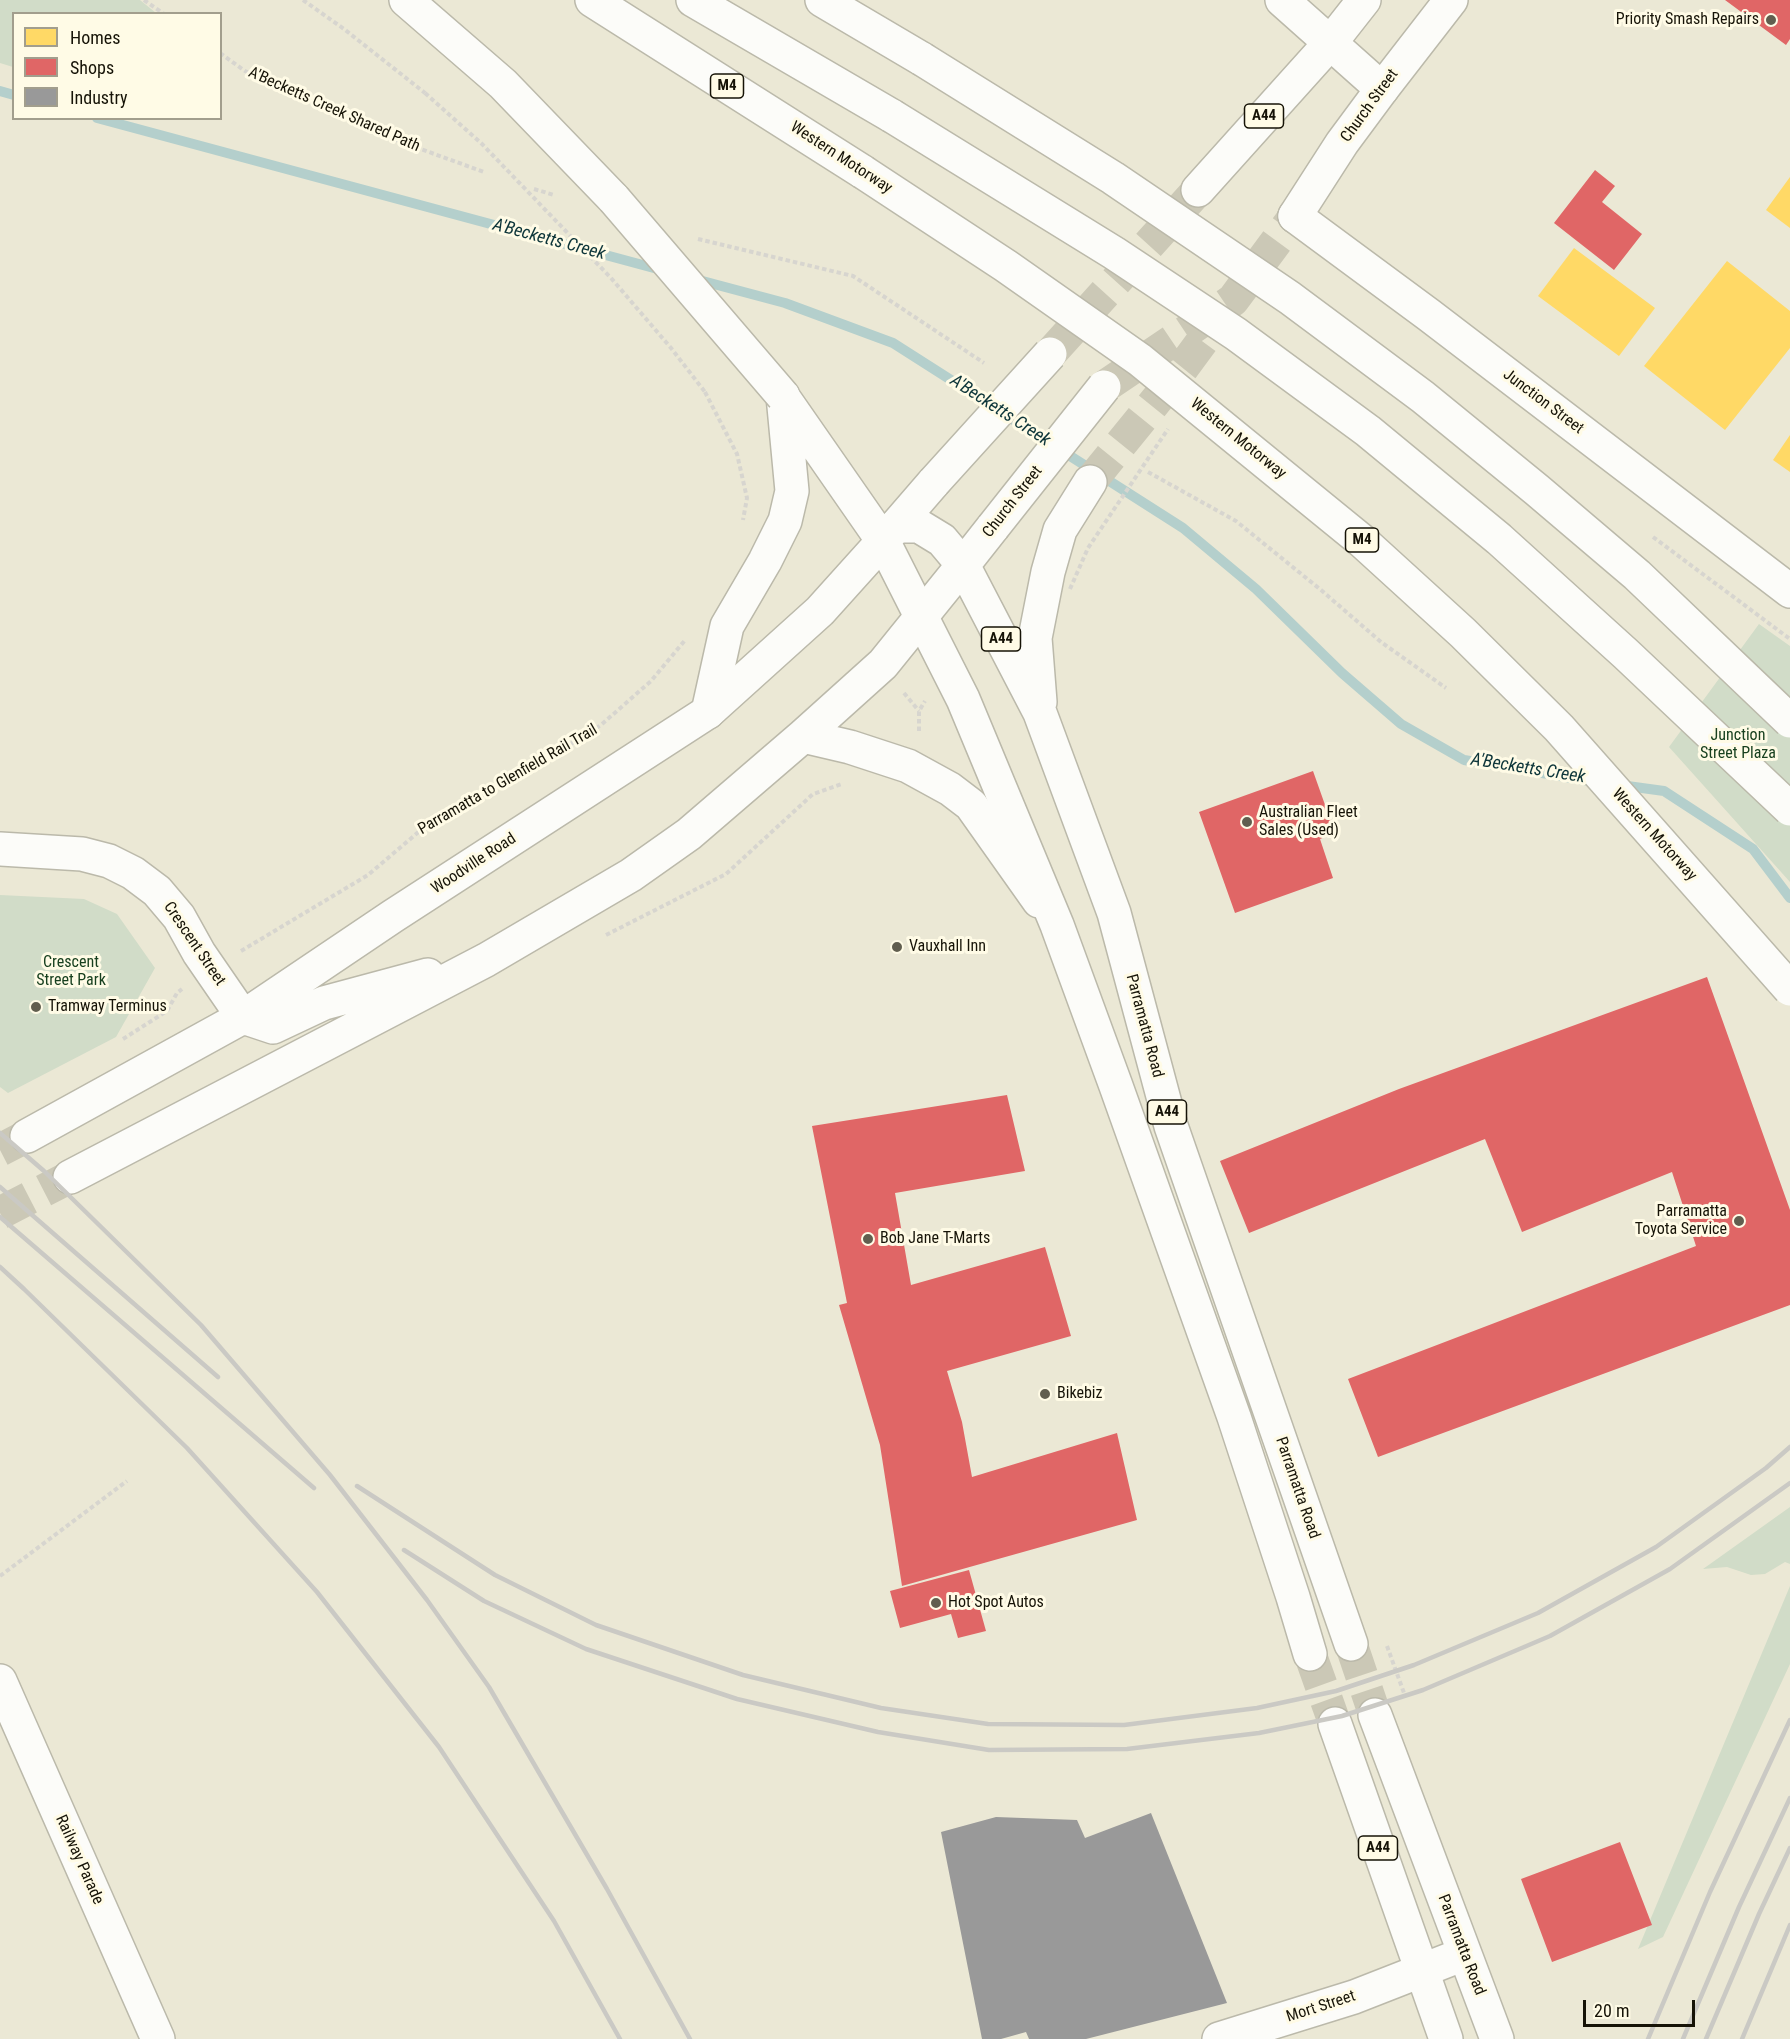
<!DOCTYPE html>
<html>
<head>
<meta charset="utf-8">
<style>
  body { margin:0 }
  #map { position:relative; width:1790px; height:2039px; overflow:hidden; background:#ebe8d5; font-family:"Roboto Condensed",sans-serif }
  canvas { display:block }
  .legend { position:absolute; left:12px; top:12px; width:210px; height:108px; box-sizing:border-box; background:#fffbe6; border:2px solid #a29e8d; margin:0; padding:8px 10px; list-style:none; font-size:18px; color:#161307 }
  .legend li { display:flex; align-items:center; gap:12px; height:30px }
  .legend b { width:30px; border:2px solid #a29e8d }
  .scale { position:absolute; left:1583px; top:2000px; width:112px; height:27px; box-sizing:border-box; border:3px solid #161307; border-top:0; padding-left:8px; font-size:18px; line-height:21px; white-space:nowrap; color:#161307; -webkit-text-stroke:4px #fffbe6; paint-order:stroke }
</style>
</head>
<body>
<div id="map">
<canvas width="1790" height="2039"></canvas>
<ul class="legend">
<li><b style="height:16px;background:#ffd966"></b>Homes</li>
<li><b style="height:16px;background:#e06666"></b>Shops</li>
<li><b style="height:16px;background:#999"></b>Industry</li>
</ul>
<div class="scale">20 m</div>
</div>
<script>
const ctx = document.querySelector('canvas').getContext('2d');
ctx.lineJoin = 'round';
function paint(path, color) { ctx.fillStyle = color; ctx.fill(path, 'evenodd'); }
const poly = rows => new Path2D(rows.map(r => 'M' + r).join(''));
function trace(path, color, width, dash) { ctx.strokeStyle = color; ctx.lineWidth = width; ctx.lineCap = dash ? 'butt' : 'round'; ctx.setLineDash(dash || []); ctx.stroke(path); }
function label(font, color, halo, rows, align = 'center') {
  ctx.font = font + ' "Roboto Condensed",sans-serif'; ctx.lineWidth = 6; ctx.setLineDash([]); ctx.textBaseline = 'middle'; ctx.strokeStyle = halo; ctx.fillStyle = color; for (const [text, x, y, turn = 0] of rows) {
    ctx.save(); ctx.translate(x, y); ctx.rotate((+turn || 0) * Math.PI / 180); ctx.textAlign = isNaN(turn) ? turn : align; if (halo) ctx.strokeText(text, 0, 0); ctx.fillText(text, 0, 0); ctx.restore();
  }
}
paint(poly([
  [0,0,140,0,156,13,14,14,13,67,0,63],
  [1759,624,1790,646,1790,882,1669,747],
  [0,895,84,899,117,914,155,968,116,1037,8,1093,0,1087],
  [1790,1507,1790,1564,1785,1562,1765,1574,1751,1575,1727,1567,1703,1569],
  [1790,1586,1790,1664,1663,1937,1638,1949]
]), '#d1dcc8');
paint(poly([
  [1790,177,1790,228,1766,210],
  [1574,248,1655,308,1619,356,1538,296],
  [1727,261,1790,311,1790,348,1725,430,1644,366],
  [1790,435,1790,472,1773,460]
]), '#ffd966');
paint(poly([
  [1725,0,1790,0,1790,39,1786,45],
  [1595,170,1615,186,1602,202,1642,234,1614,270,1554,223],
  [1313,771,1335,833,1320,839,1333,878,1235,913,1199,812],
  [1707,977,1790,1210,1790,1305,1378,1457,1348,1379,1696,1246,1672,1172,1522,1232,1485,1139,1249,1233,1220,1161,1399,1089],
  [1007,1095,1025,1171,895,1193,911,1285,1045,1247,1071,1336,947,1371,962,1422,972,1477,1117,1433,1137,1520,902,1586,880,1445,839,1305,847,1303,812,1126],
  [969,1570,986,1631,958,1638,951,1614,900,1628,890,1591],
  [1620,1842,1652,1925,1552,1962,1521,1879]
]), '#e06666');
paint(poly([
  [1151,1813,1227,2003,1086,2039,1029,2039,1026,2032,1001,2039,982,2039,941,1832,996,1817,1077,1820,1085,1838]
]), '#999');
trace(poly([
  [0,91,14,95],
  [97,118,665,271],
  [695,279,785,303,893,343,1183,528,1256,589,1342,673,1401,724,1464,760,1596,782],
  [1620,785,1664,791,1753,849,1790,898]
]), '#b4cfcc', 10);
trace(poly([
  [0,1150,27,1136],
  [0,1213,70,1177]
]), '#cbc8b6', 33, [33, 16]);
trace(poly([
  [1050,354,1198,190],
  [1104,387,1233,300,1295,216],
  [1090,482,1184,366,1218,320],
  [1351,1644,1375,1715],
  [1310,1654,1335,1724]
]), '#cbc8b6', 33, [33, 16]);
const minor = poly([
  [1295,216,1429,315,1790,591],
  [0,1681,158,2039],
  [1219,2039,1354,1997,1464,1954]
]);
const tertiary = poly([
  [0,849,82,854,109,861,133,873,157,891,179,917,199,953,243,1017]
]);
const primary = poly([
  [803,736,850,747,908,766,950,789,971,805,1039,901],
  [243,1017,273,1027,324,1003,428,975],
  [27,1136,243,1017,393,916,708,712,820,611,883,541],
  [70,1177,486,960,631,875,689,834,803,736,883,664,963,565,942,540,919,526,896,526]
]);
const trunk = poly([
  [1198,190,1331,42,1364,0],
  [1295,216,1342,143,1382,89,1451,0],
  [934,482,883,541,963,699,1057,925,1116,1086,1234,1417,1293,1597,1310,1654],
  [993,527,963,565,1040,713,1114,913,1171,1126,1351,1644],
  [1040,702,1035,638,1048,572,1060,530,1090,482],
  [1375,1715,1497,2039],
  [1335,1724,1446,2039]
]);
const motorway = poly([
  [406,0,503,84,614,199],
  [592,0,863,172],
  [693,0,892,116],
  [822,0,922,59],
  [1282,0,1382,89],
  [785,400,883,541],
  [708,712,727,626,765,561,785,521,792,491,783,396]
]);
trace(minor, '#bbb9aa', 36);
trace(tertiary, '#bbb9aa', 36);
trace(primary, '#bbb9aa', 36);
trace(trunk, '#bbb9aa', 36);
trace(motorway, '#bbb9aa', 36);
trace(poly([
  [144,0,164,14],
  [303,0,344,29,425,93],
  [220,53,245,71,382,135,484,172],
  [534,189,554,195],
  [698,239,853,276,984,363],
  [705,392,737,454,747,498,743,520],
  [1148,472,1236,521,1321,590,1381,642,1446,688],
  [1653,537,1790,639],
  [904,693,919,711],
  [919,731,919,711,925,701],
  [606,935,726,874,813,794,842,784],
  [241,951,368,875,422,829,518,777,601,725,651,681,686,639],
  [123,1039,167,1011,177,993,182,989],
  [0,1576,127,1481],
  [1387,1646,1404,1693]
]), '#d7d5cf', 4, [4.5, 3]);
trace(minor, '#fcfcf9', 33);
trace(tertiary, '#fcfcf9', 33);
trace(primary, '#fcfcf9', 33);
trace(trunk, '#fcfcf9', 33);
trace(motorway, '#fcfcf9', 33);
trace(poly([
  [0,1133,44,1171,201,1325,330,1475,427,1600,489,1687,607,1889,690,2039],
  [0,1187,218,1377],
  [0,1217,314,1488],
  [0,1267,24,1289,187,1448,317,1592,439,1747,554,1921,620,2039],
  [357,1486,495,1575,596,1625,743,1675,881,1708,988,1724,1124,1725,1257,1708,1336,1691,1414,1665,1538,1613,1656,1547,1766,1468,1790,1447],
  [404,1550,484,1601,586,1649,737,1699,878,1732,989,1750,1127,1749,1259,1733,1342,1716,1423,1690,1550,1636,1670,1569,1790,1483],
  [1648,2039,1710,1892,1790,1720],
  [1683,2039,1739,1907,1790,1798],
  [1706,2039,1759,1914,1790,1848],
  [1742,2039,1790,1925]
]), '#cac9c4', 4.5);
const trunkBridge = poly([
  [934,482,1050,354],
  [993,527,1104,387]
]);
const motorwayBridge = poly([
  [922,59,1113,178,1290,298,1423,397,1537,490,1637,575,1790,721],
  [892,116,1114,253,1236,334,1368,431,1499,539,1626,654,1790,809],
  [863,172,1006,266,1140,360,1362,541,1463,633,1559,728,1790,989],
  [614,199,783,396]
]);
trace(trunkBridge, '#bbb9aa', 36, []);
trace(motorwayBridge, '#bbb9aa', 36, []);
trace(poly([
  [425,93,481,143,611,278,671,348,705,392],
  [1070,589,1088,548,1168,429]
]), '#d7d5cf', 4, [4.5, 3]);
trace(trunkBridge, '#fcfcf9', 33);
trace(motorwayBridge, '#fcfcf9', 33);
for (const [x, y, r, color] of [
  [1771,20,6,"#615e4f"],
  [1247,822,6,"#615e4f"],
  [897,947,6,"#615e4f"],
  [36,1007,6,"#615e4f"],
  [1739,1221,6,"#615e4f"],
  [868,1239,6,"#615e4f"],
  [1045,1394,6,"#615e4f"],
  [936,1603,6,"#615e4f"]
]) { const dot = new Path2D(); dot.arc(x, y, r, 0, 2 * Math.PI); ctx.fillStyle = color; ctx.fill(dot); trace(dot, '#fffbe6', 2); }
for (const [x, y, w] of [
  [727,86,33],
  [1264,116,39],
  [1362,540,33],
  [1001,639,39],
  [1167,1112,39],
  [1378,1848,39]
]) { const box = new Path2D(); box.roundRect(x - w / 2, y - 12, w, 24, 4.5); ctx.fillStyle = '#fffbe6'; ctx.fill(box); trace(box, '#161307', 1.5); }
label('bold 15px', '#161307', null, [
  ["M4",727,86],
  ["A44",1264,116],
  ["M4",1362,540],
  ["A44",1001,639],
  ["A44",1167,1112],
  ["A44",1378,1848]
]);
label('16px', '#161307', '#fffbe6', [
  ["Priority Smash Repairs",1759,20,"right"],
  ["Australian Fleet",1259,813],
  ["Sales (Used)",1259,831],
  ["Vauxhall Inn",909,947],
  ["Tramway Terminus",48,1007],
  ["Parramatta",1727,1212,"right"],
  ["Toyota Service",1727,1230,"right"],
  ["Bob Jane T-Marts",880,1239],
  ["Bikebiz",1057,1394],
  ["Hot Spot Autos",948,1603]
], 'left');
label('16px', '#161307', '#fffbe6', [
  ["Church Street",1370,106,-54],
  ["A'Becketts Creek Shared Path",334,110,24],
  ["Western Motorway",841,158,33],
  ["Junction Street",1543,402,37],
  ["Western Motorway",1238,439,39],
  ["Church Street",1013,502,-52],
  ["Parramatta to Glenfield Rail Trail",508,780,-30],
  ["Western Motorway",1654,835,48],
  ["Woodville Road",474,864,-33],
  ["Crescent Street",194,944,56],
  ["Parramatta Road",1144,1026,75],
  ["Parramatta Road",1297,1488,71],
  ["Railway Parade",79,1860,66],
  ["Parramatta Road",1461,1945,69],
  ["Mort Street",1321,2007,-18]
]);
label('16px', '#18401f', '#fffbe6', [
  ["Junction",1738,736],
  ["Street Plaza",1738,754],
  ["Crescent",71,963],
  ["Street Park",71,981]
]);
label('italic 18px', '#0d3539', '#fffbe6', [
  ["A'Becketts Creek",549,240,15],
  ["A'Becketts Creek",1000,411,33],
  ["A'Becketts Creek",1528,769,9]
]);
</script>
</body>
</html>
